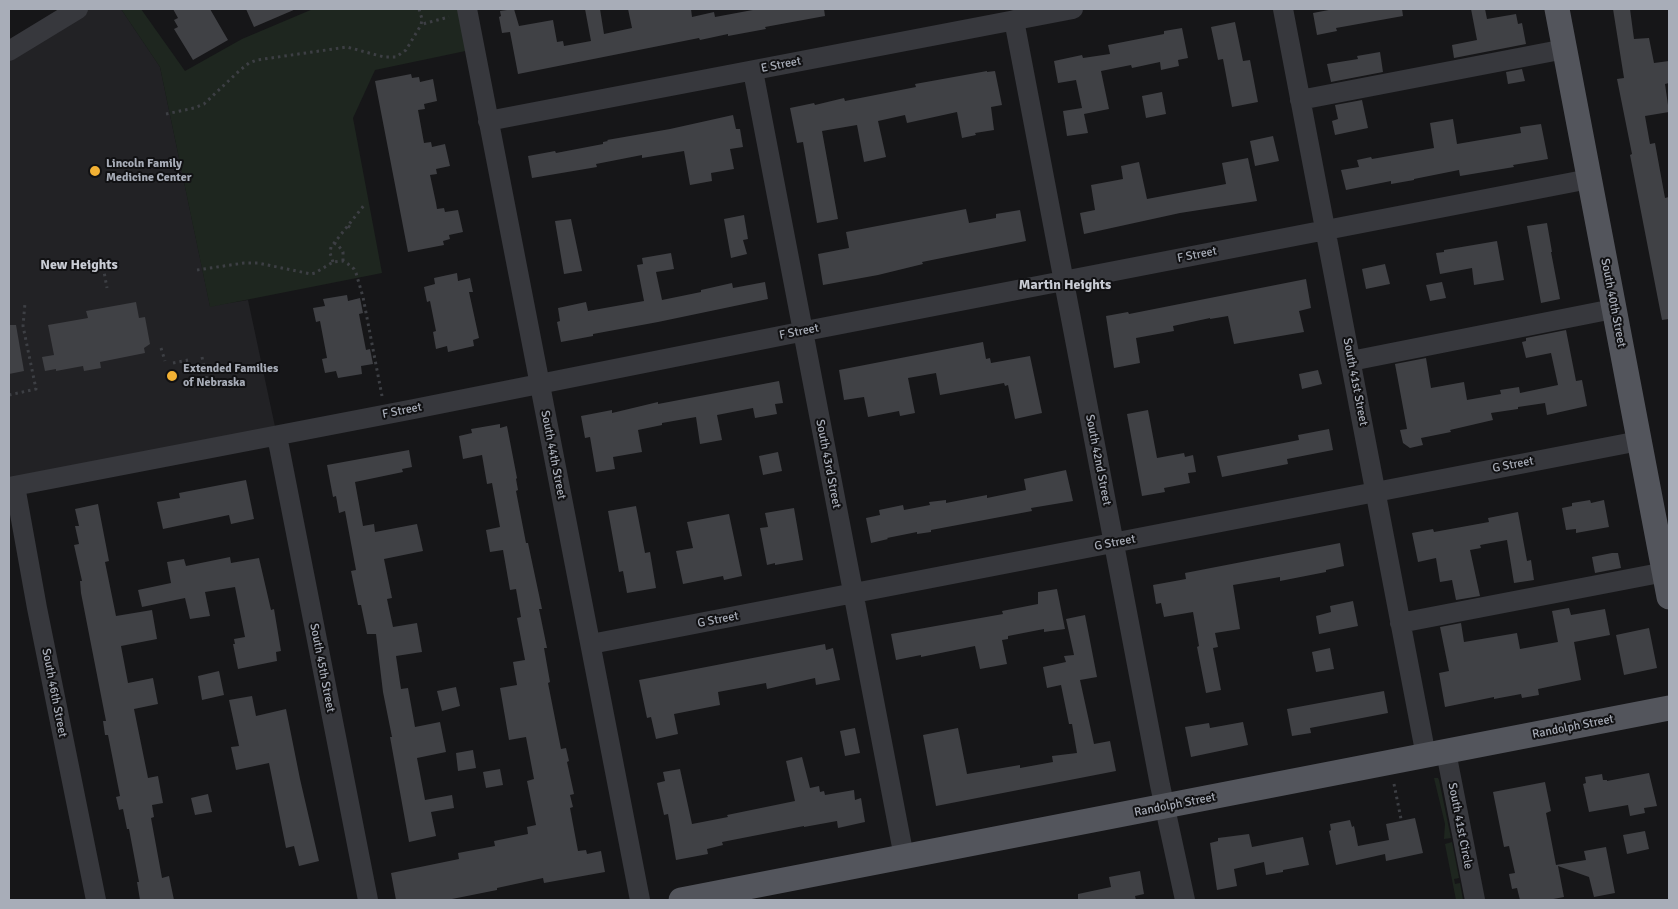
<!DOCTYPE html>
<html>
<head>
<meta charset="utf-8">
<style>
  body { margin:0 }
  #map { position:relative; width:1678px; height:909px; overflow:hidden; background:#161618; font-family:Signika,sans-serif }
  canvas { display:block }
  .frame { position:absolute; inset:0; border:10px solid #a8adb8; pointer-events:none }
</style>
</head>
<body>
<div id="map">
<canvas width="1678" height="909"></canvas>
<div class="frame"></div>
</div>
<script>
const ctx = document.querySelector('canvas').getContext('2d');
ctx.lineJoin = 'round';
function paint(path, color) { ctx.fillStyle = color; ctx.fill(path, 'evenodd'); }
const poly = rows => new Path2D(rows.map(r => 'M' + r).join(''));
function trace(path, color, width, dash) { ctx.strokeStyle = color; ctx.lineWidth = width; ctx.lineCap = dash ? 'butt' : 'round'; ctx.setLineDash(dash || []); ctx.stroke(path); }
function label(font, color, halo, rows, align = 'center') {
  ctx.font = font + ' Signika,sans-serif'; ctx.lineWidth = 4; ctx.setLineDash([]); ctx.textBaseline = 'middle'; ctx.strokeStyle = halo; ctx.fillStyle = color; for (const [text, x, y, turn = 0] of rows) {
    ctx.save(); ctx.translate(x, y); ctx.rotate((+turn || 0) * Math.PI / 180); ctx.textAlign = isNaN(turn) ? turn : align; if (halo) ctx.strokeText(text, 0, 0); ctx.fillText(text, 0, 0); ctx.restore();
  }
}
paint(poly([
  [78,9,121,9,160,67,210,306,248,300,277,436,9,487,9,51]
]), '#222225');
paint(poly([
  [121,9,141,9,185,71,242,39,313,9,467,9,475,49,375,70,353,118,382,273,210,307,160,67],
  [1434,778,1438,778,1439,780,1451,838,1444,839,1445,824],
  [1452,842,1459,878,1454,879,1455,884,1460,883,1463,900,1456,900,1445,844]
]), '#1e261f');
paint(poly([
  [173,9,210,9,228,40,193,60,174,29,178,27,174,20,178,18],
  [246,9,296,9,254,27],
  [514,9,519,26,553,20,557,42,563,41,564,46,591,41,585,9,600,9,604,34,632,28,628,9,691,9,692,17,714,12,715,17,758,9,824,9,825,16,765,27,766,29,728,36,728,34,700,40,699,38,518,74,510,32,502,33,499,17,501,16,500,11],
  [1334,9,1402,9,1403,16,1336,28,1337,31,1317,35,1313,13],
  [1471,9,1485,9,1487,19,1516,14,1518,24,1522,23,1526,44,1454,58,1452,45,1477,40],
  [1613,9,1630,9,1634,39,1649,38,1654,63,1669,61,1669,83,1665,84,1669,112,1645,116,1650,144,1655,143,1665,198,1669,197,1669,319,1662,320,1630,155,1632,154,1617,79,1624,78],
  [1235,22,1243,61,1250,60,1258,102,1232,107,1223,59,1218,60,1211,27],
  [1182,28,1188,58,1178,60,1179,66,1161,70,1160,62,1132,68,1131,65,1101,71,1109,109,1084,114,1088,133,1067,136,1063,111,1082,108,1076,80,1058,83,1054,61,1082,55,1083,58,1110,54,1108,45,1164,34,1164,31],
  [1380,52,1383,72,1331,82,1327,64,1358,59,1357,56],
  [1522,69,1525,81,1508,84,1506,72],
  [987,71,987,72,995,71,1002,105,991,107,994,130,975,133,976,135,962,138,957,112,907,123,905,115,878,121,886,157,864,162,857,125,822,131,838,219,817,223,803,142,797,143,790,108,814,103,815,105,844,98,845,101,916,87,915,84],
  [411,74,412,78,419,77,420,82,433,79,437,101,424,104,425,109,418,110,424,143,431,142,432,147,445,144,450,166,436,169,437,174,430,175,436,203,437,209,444,208,445,212,458,210,463,232,449,235,450,239,443,241,444,245,408,252,375,81],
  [1162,92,1166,114,1146,118,1142,96],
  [1362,100,1368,128,1335,135,1332,121,1338,119,1335,105],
  [733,115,736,129,740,129,743,147,730,149,734,169,711,173,712,181,690,185,684,151,642,158,642,155,596,164,597,167,532,178,528,156,555,151,556,153,603,144,603,142,608,141,607,140,670,129],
  [1453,119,1457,144,1521,133,1520,127,1541,124,1548,159,1513,165,1514,167,1460,176,1459,170,1414,179,1414,180,1391,184,1391,181,1346,190,1341,170,1359,167,1357,160,1371,157,1372,159,1434,148,1430,123],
  [1273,136,1279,161,1255,166,1250,141],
  [1248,158,1257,201,1180,213,1084,234,1080,213,1095,210,1091,185,1123,179,1121,166,1139,162,1147,199,1226,184,1222,163],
  [966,209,969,223,996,218,996,214,1020,210,1026,241,922,262,923,264,878,275,823,285,818,254,849,248,846,232],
  [744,215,748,239,743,240,747,254,731,258,724,219],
  [571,219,582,271,564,274,555,221],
  [1547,223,1552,252,1551,252,1560,299,1541,303,1527,226],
  [1497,241,1504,280,1474,285,1472,268,1440,274,1436,253,1444,252,1444,250],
  [671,253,674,269,656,272,662,300,701,292,701,290,732,283,733,288,765,282,768,299,658,322,593,334,593,336,561,342,557,322,560,321,558,308,586,302,588,311,644,301,637,265,643,264,642,258],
  [1385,264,1390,284,1366,289,1362,269],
  [457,273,458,281,470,278,473,292,469,292,479,338,473,340,474,346,448,352,447,346,436,349,433,332,436,331,430,301,427,302,424,287,435,284,434,278],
  [1306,279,1311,308,1299,311,1304,332,1234,344,1228,316,1210,319,1210,318,1173,326,1174,331,1136,338,1140,363,1114,368,1106,316,1128,312,1129,314],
  [1442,282,1446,298,1430,301,1426,285],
  [347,295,348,301,360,298,363,313,359,314,366,350,370,349,373,364,361,366,362,374,338,378,336,371,325,373,322,359,327,358,320,321,316,322,313,308,325,306,323,299],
  [136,302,139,318,145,317,150,344,144,348,145,353,100,362,101,368,84,371,83,366,56,371,56,369,45,371,42,357,54,355,48,325,88,318,86,311],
  [9,325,16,325,24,371,9,374],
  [1566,330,1576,381,1582,380,1587,406,1547,415,1545,403,1518,407,1518,409,1491,413,1493,420,1450,430,1451,432,1421,438,1423,445,1410,448,1403,443,1400,430,1407,429,1395,364,1426,358,1431,388,1464,382,1467,400,1501,394,1500,390,1519,387,1520,393,1558,385,1551,353,1526,358,1522,342,1526,341,1526,338],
  [983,342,986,359,990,358,991,363,1030,356,1042,413,1015,419,1008,385,1005,386,1004,383,940,395,936,373,908,378,915,413,900,416,899,411,868,417,864,397,844,400,839,370],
  [1318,370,1322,384,1302,389,1299,374],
  [779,381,783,403,775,404,777,414,755,418,753,408,717,415,722,440,700,444,696,417,662,423,662,425,638,430,642,452,613,457,615,469,596,472,590,437,585,438,581,416,612,410,612,413,658,402,658,404],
  [1148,410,1157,458,1184,453,1185,457,1193,455,1196,472,1188,473,1190,483,1164,488,1165,492,1142,496,1127,414],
  [500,424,500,428,507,426,517,478,516,479,518,490,516,491,526,543,528,543,542,609,539,609,547,648,544,648,550,682,548,683,561,749,566,748,569,761,567,762,574,794,570,795,573,807,570,808,578,851,586,850,587,854,601,851,605,872,544,883,543,878,497,888,497,890,447,900,396,900,391,873,459,859,458,853,495,846,494,841,528,834,527,827,536,825,527,781,534,779,526,737,509,740,500,688,517,685,513,662,525,660,517,618,521,617,516,589,510,590,503,550,490,552,486,530,500,527,492,483,487,484,482,455,463,459,459,436,472,433,471,429],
  [1329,429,1333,450,1287,459,1288,464,1222,477,1217,456,1299,440,1298,435],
  [409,450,412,467,402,469,403,472,355,482,363,526,374,524,375,532,417,524,423,551,384,559,392,598,387,599,393,627,417,623,422,652,396,656,401,689,408,688,415,727,440,722,446,752,417,758,425,800,452,795,454,808,431,812,436,836,409,842,390,737,392,737,383,692,376,634,367,634,361,605,358,605,351,571,356,570,345,511,339,513,336,496,333,497,327,465],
  [778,452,782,471,763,475,759,456],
  [1066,470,1073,501,1031,508,1032,511,931,530,931,532,917,534,917,532,887,538,888,539,871,543,866,518,880,515,879,510,903,505,904,510,930,505,929,502,946,500,946,503,987,495,987,498,1026,490,1024,479],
  [246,480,254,519,231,524,229,515,163,529,157,502,180,498,179,493],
  [1590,500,1591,503,1604,500,1609,527,1576,533,1576,529,1566,530,1562,508,1572,506,1572,503],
  [98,504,109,561,105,562,116,616,152,610,157,639,121,646,128,683,153,678,158,704,134,709,148,778,158,776,163,803,152,805,154,817,151,818,162,878,169,876,174,900,140,900,137,882,139,882,129,829,127,829,123,809,119,810,116,797,120,796,108,735,105,735,103,721,106,721,81,593,80,581,82,581,74,545,79,544,75,526,79,526,75,509],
  [636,506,645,553,650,552,656,588,627,593,623,571,619,572,608,511],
  [794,508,803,560,775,565,775,563,767,565,760,528,768,527,765,513],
  [1518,512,1527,561,1531,560,1534,580,1514,583,1507,540,1480,545,1481,548,1470,550,1480,596,1456,600,1452,580,1440,582,1436,558,1418,562,1412,533,1433,529,1434,532,1489,522,1488,518],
  [729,514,742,576,724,580,723,576,683,584,676,551,693,548,687,522],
  [1340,543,1344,566,1326,570,1326,572,1280,581,1280,577,1233,585,1240,629,1215,633,1218,647,1213,648,1221,690,1206,693,1197,647,1199,646,1193,612,1164,617,1161,603,1156,604,1153,585,1186,579,1185,573],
  [1612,553,1618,553,1621,568,1595,573,1592,557],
  [230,557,231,563,259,558,271,610,274,609,281,651,276,652,277,661,238,669,233,644,235,644,234,639,245,637,235,587,205,592,210,616,190,619,185,598,142,607,138,590,171,583,167,562,184,559,186,566],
  [1057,589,1065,629,1044,632,1044,629,1008,636,1008,639,1002,640,1007,664,980,669,975,646,921,657,921,655,896,660,891,634,1003,614,1002,611,1038,604,1038,592],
  [1353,601,1358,626,1319,634,1316,616,1331,612,1330,606],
  [1569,608,1571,615,1605,609,1610,635,1574,642,1581,680,1538,689,1539,695,1522,698,1521,694,1494,699,1494,697,1445,707,1439,673,1449,671,1440,627,1461,623,1464,642,1517,633,1520,649,1558,642,1552,611],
  [1085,615,1097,677,1080,680,1094,744,1110,741,1116,771,936,806,923,735,958,728,967,774,1020,765,1020,768,1053,762,1052,756,1077,753,1072,724,1069,724,1061,685,1047,688,1043,667,1066,662,1064,656,1074,655,1066,619],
  [1649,628,1657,668,1624,675,1616,635],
  [825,644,826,650,833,648,840,680,816,685,815,678,767,689,766,683,718,692,720,705,674,714,678,734,656,739,651,717,647,718,639,680],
  [1330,648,1334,669,1316,672,1312,652],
  [219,671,224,695,202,700,198,676],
  [456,687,460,706,442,711,437,691],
  [1384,691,1388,713,1310,728,1311,733,1292,736,1287,709],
  [252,696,256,716,286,709,300,779,319,861,299,866,294,846,286,848,269,763,236,770,231,747,239,746,229,700],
  [1243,722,1248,745,1191,757,1185,727,1209,723,1210,728],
  [855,728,860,753,845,756,840,731],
  [473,750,476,768,458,771,456,753],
  [802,757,810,788,819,786,820,792,824,791,825,795,854,790,855,800,861,798,865,822,838,828,837,821,804,827,804,826,722,842,723,845,707,849,708,854,676,860,668,814,664,815,657,783,665,781,663,772,680,769,692,824,728,817,727,815,795,801,786,761],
  [500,769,503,785,486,788,483,772],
  [1649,773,1657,806,1644,808,1645,813,1630,816,1628,805,1589,812,1583,784,1586,783,1585,777,1602,774,1603,780,1607,780,1607,781],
  [1545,782,1551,811,1546,813,1556,865,1586,860,1584,851,1606,847,1615,893,1594,897,1589,877,1558,866,1564,897,1548,900,1520,900,1517,888,1512,889,1509,874,1515,873,1509,846,1504,847,1493,792],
  [208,794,212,812,195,815,191,798],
  [1415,818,1423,853,1386,861,1385,854,1336,865,1329,831,1331,830,1330,824,1350,820,1352,827,1354,826,1358,846,1389,840,1386,824],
  [1645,831,1649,849,1627,854,1623,835],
  [1249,834,1252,847,1303,837,1309,865,1283,870,1283,872,1266,875,1264,862,1234,869,1237,886,1217,890,1210,843,1218,841,1218,838],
  [1140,871,1144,894,1135,896,1136,900,1078,900,1078,894,1111,887,1109,877]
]), '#404145');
trace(poly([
  [419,9,422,19,421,25,426,23,449,17],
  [166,114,194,108,204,104,239,71,249,63,257,60,347,47,384,57,396,57,406,50,421,25],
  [348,226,353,229],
  [334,243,338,245,343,252,343,261],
  [102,261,107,288],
  [333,262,330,253,331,247,365,204],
  [197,270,244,263,258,263,311,274,315,273,333,262,343,261,348,264,354,269,356,273,363,297,382,396],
  [161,348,165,361],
  [202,357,207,381],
  [173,363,188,360],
  [9,395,36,389,23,326,25,303],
  [1394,784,1401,819]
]), '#3d3f44', 3, [2.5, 4]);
trace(poly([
  [467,9,640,900],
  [1283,9,1426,756],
  [1014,20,1160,785,1185,900],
  [9,51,78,9],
  [753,71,904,857],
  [1300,100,1565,49],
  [488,121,1073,9],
  [1351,361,1613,309],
  [277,436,368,900],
  [15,486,37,608,96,900],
  [9,487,414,409,790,334,1589,179],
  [1400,623,1665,572],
  [591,644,1639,441],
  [1446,752,1475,900]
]), '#37383d', 20);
trace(poly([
  [1557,9,1669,597],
  [681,900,1669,708]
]), '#53555c', 25);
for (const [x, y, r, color] of [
  [95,171,6,"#f2b134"],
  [172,376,6,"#f2b134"]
]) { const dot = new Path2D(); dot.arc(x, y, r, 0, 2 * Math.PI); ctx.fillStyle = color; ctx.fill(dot); trace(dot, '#111113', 2); }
label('12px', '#a8adb8', '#111113', [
  ["E Street",781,65,-11],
  ["F Street",1197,255,-11],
  ["South 40th Street",1613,303,79],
  ["F Street",799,332,-11],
  ["South 41st Street",1355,382,79],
  ["F Street",402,411,-11],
  ["South 44th Street",553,455,79],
  ["South 42nd Street",1098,460,79],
  ["South 43rd Street",828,464,79],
  ["G Street",1513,465,-11],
  ["G Street",1115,543,-11],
  ["G Street",718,620,-11],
  ["South 45th Street",322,668,79],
  ["South 46th Street",54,693,79],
  ["Randolph Street",1573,727,-11],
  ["Randolph Street",1175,805,-11],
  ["South 41st Circle",1460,826,79]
]);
label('bold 12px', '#a8adb8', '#111113', [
  ["Lincoln Family",106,164],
  ["Medicine Center",106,178],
  ["Extended Families",183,369],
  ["of Nebraska",183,383]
], 'left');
label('bold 14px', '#c9ccd4', '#111113', [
  ["New Heights",79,265],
  ["Martin Heights",1065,285]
]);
</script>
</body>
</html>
